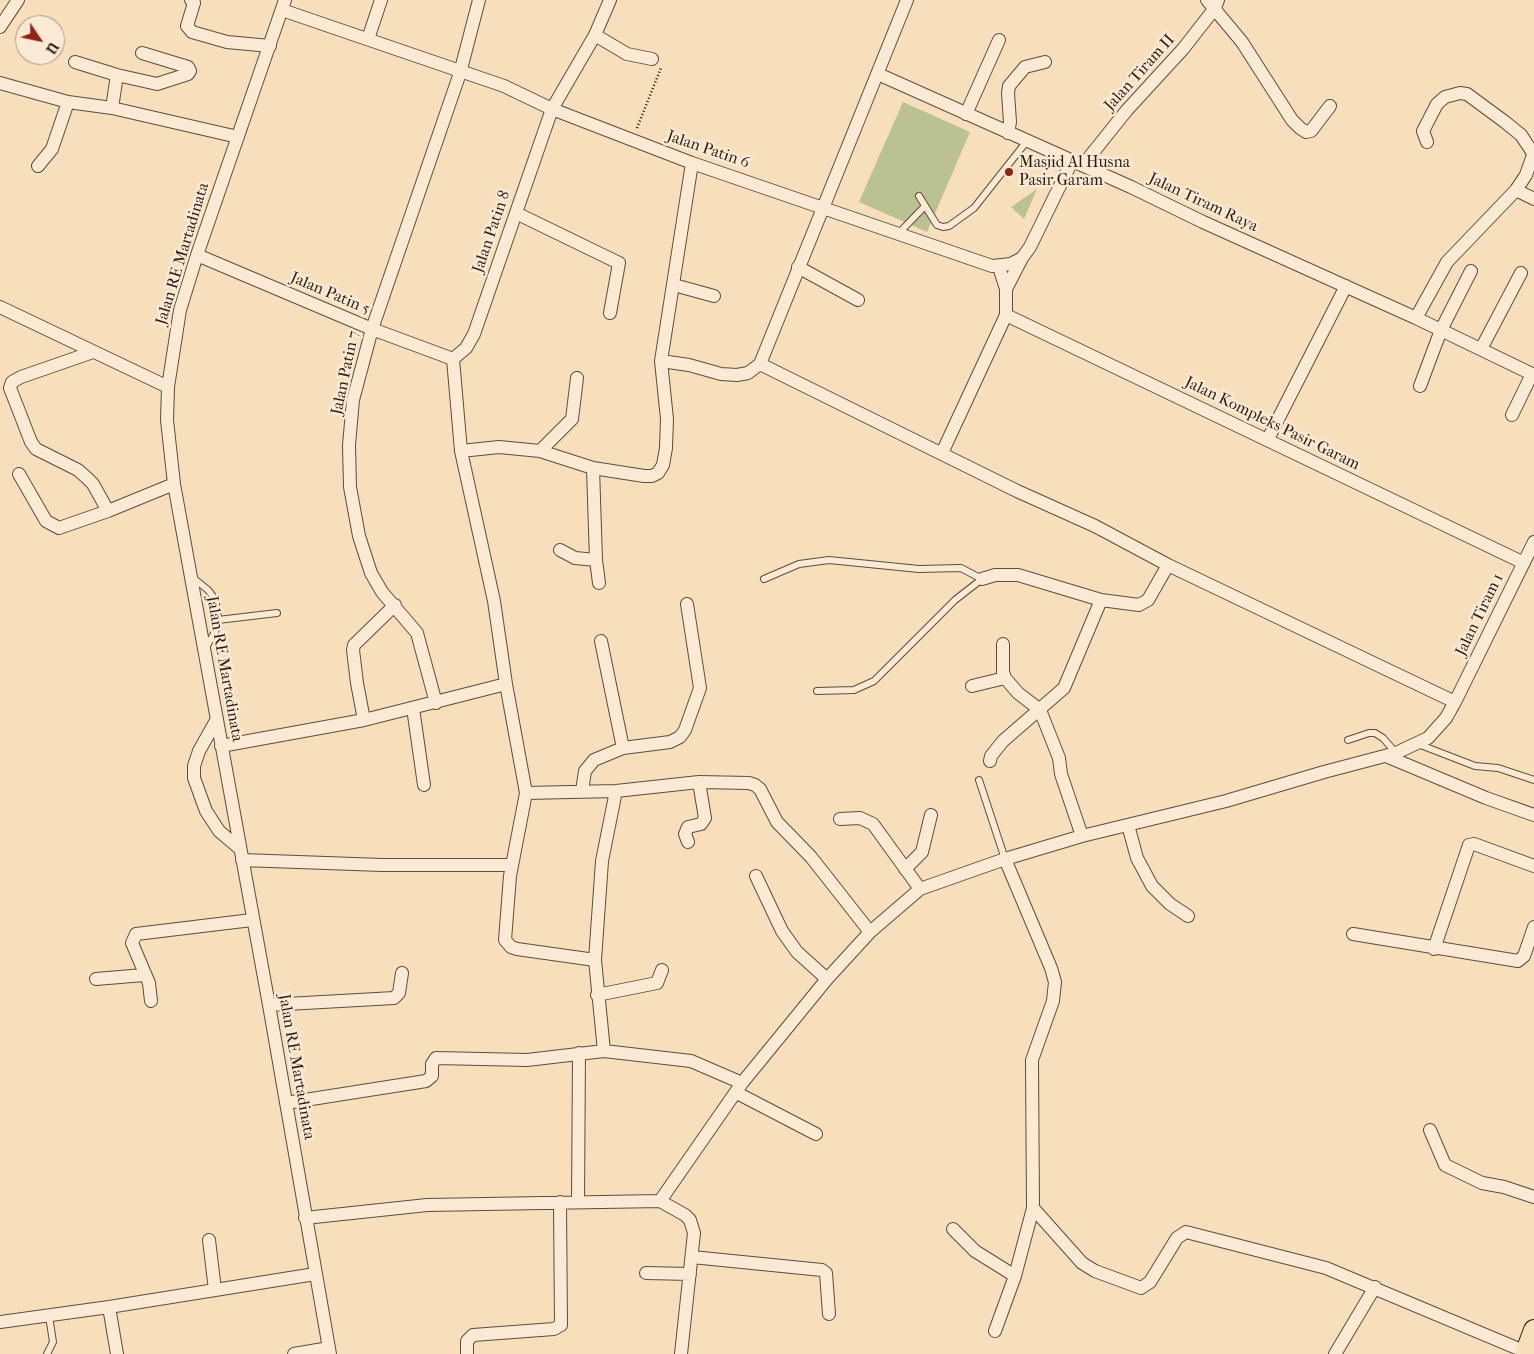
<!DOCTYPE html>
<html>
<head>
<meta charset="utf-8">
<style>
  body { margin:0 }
  #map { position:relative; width:1534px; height:1354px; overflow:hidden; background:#f7dfbc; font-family:"IM FELL French Canon",serif }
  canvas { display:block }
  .north { position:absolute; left:15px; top:15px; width:50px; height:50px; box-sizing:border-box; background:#faead3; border:1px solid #a69887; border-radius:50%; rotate:124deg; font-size:14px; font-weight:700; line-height:20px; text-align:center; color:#291c15 }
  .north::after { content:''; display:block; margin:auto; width:18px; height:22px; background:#8f2418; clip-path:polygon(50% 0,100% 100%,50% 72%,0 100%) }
</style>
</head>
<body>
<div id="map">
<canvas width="1534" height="1354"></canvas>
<div class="north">U</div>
</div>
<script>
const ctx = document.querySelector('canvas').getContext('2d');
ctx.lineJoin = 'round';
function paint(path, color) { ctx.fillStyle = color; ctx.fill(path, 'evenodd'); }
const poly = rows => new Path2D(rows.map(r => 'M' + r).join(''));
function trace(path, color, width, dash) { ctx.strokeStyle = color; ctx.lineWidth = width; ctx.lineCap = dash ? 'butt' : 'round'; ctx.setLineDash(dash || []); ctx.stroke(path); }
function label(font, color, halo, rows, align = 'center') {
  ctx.font = font + ' "IM FELL French Canon",serif'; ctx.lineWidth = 5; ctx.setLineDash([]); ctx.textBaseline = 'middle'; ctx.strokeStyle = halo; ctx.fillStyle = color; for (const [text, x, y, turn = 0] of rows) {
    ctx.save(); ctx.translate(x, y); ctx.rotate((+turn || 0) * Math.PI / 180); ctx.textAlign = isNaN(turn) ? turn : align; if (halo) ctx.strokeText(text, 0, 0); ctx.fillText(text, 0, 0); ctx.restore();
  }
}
paint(poly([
  [903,102,970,132,927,232,859,202],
  [1037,189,1024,219,1011,207]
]), '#bac292');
const service = poly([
  [919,196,937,225,943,227,949,226,974,208,1027,141],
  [898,234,925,206],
  [192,577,208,590,215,599,217,610,218,620,215,632,205,649],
  [764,579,799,564,829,560,919,569,961,568,982,579,955,600,874,681,854,690,817,691],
  [218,620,277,613],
  [1348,740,1369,733,1375,733,1383,738,1396,753],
  [1418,744,1475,766,1498,768,1534,780],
  [979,780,1005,859],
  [47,1354,53,1342,49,1316]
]);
const minor = poly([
  [191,0,194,3,187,26,192,32,227,42,270,46],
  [285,0,197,255,180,310,168,387,167,420,174,484,269,1005,330,1354],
  [1207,0,1242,42,1292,120,1300,128,1306,132,1311,131,1330,106],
  [282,10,504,86,552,109,692,163,992,266,1011,264,1022,258,1030,247,1072,161],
  [0,27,18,0],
  [595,35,627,54,652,59],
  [368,39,381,0],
  [75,62,117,75,157,84,188,74,190,71,188,67,142,53],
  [878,74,1131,187,1203,222,1416,318,1534,375],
  [0,83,68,102,112,108,238,137],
  [112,108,117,75],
  [966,114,999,40],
  [1008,133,1010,122,1008,93,1009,86,1025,67,1045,62],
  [1427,142,1423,131,1437,104,1445,97,1460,93,1467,94,1505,122,1521,135,1533,153],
  [1083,165,1127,110,1183,49,1215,8,1218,0],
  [38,166,52,149,68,102],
  [1516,190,1534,199],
  [516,213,619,263,610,313],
  [197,255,372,329,453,359],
  [798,267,858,300],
  [674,285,714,296],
  [1006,289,1022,258],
  [0,307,168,387],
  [1006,315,1524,563],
  [1416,318,1447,262,1516,190,1526,175,1534,152],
  [1481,349,1521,273],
  [93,352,21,377,12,382,10,388,31,442,36,449,78,470,87,478,93,484,108,511],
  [453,359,461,451,494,601,506,684,526,793,510,876,505,940,511,947,517,949,595,960,604,1051],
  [453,359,466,348,474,334,552,109,595,35,610,0],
  [661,361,689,365,721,374,737,375,748,373,760,364,907,0],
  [760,364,1017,491,1095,526,1168,565,1455,702],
  [1420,386,1441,330,1471,271],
  [1512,415,1532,374],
  [1268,439,1346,286],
  [461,451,499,447,540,451,593,468,644,476,652,476,658,473,663,465,666,448,667,419,661,361,692,163],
  [540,451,572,419,577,378],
  [942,453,1006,315,1006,289,999,267],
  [593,468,596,560,599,583],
  [19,474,46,521,59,528,108,511,174,484],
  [560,550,575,558,596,560],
  [982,579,995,575,1018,575,1101,600,1139,605,1148,600,1168,565],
  [601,641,623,748],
  [1003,644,1003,672,1005,678,1018,693,1040,710,1059,758,1061,774,1082,836],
  [972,686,1005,678],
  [436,703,417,633,382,592,371,573,359,536,350,487,349,445,353,400,372,329,460,73,479,0],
  [413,708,424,785],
  [217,719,199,751,194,766,194,778,206,811,219,831,239,848],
  [364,720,357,683,353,650,354,645,395,605],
  [221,746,364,720,506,684],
  [1386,756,1486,798,1534,815],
  [990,761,991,756,1003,741,1064,688,1101,600],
  [582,791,585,771,594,760,623,748,670,742,680,737,685,730,700,688,687,604],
  [526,793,616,791,699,782,749,783,755,785,760,789,777,822,811,857,870,932],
  [840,819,860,818,873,824,920,889],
  [1128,825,1137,858,1152,886,1170,904,1188,916],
  [688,842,685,834,688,827,701,824,705,818,699,782],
  [242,860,382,865,512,865],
  [905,869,922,852,931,815],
  [756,876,782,931,797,952,827,979],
  [1353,934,1518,961,1524,956,1534,927],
  [1434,949,1469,845,1474,844,1534,866],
  [595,960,602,861,616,791],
  [96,979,144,975],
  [597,995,657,983,662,970],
  [151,1001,149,983,132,943,136,934,252,920],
  [269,1005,394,998,399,993,402,973],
  [737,1093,816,1134],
  [286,1103,426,1081,432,1076,432,1064,436,1058,527,1060,604,1051,691,1061,742,1083],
  [1430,1130,1445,1165,1482,1183,1504,1187,1534,1197],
  [660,1201,742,1083,827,979,870,932,920,889,1005,859,1082,836,1226,801,1324,772,1396,753,1428,738,1446,718,1455,702,1534,542],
  [578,1202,579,1053],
  [1033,1208,1082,1263,1095,1271,1141,1288,1150,1282,1177,1238,1186,1232,1326,1268,1526,1352],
  [305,1218,427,1205,660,1201,685,1215,690,1220,694,1233,681,1354],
  [953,1229,975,1251,1015,1276],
  [209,1240,215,1290],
  [692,1257,822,1270,826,1273,829,1314],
  [646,1273,690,1274],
  [109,1307,117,1354],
  [0,1322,109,1307,315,1274],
  [995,1331,1015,1276,1033,1208,1032,1060,1053,1001,1055,982,1051,968,1005,859],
  [294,1354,329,1348],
  [467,1354,467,1341,473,1335,554,1329,561,1325,560,1202],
  [1335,1354,1375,1287]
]);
const trunk = poly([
  [1525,1354,1534,1330]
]);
trace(service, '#5c4d3f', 8);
trace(minor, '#5c4d3f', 14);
trace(trunk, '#291c15', 22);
trace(poly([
  [637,128,661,68]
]), '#291c15', 2.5, [1, 2.5]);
trace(service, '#faead3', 6);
trace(minor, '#faead3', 12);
trace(trunk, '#f7dfbc', 20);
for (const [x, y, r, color] of [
  [1009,172,5,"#8f2418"]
]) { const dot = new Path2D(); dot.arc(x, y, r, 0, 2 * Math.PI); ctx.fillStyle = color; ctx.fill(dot); trace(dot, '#faead3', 2); }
label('16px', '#291c15', '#faead3', [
  ["Jalan Tiram II",1140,73,-48],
  ["Jalan Patin 6",708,150,19],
  ["Jalan Tiram Raya",1203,203,25],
  ["Jalan Patin 8",492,232,-71],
  ["Jalan RE Martadinata",183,254,-73],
  ["Jalan Patin 5",330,294,23],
  ["Jalan Patin 7",346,373,-78],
  ["Jalan Kompleks Pasir Garam",1272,424,26],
  ["Jalan Tiram 1",1480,615,-64],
  ["Jalan RE Martadinata",224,669,80],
  ["Jalan RE Martadinata",296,1067,80]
]);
label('16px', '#291c15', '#faead3', [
  ["Masjid Al Husna",1019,163],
  ["Pasir Garam",1019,181]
], 'left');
</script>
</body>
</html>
